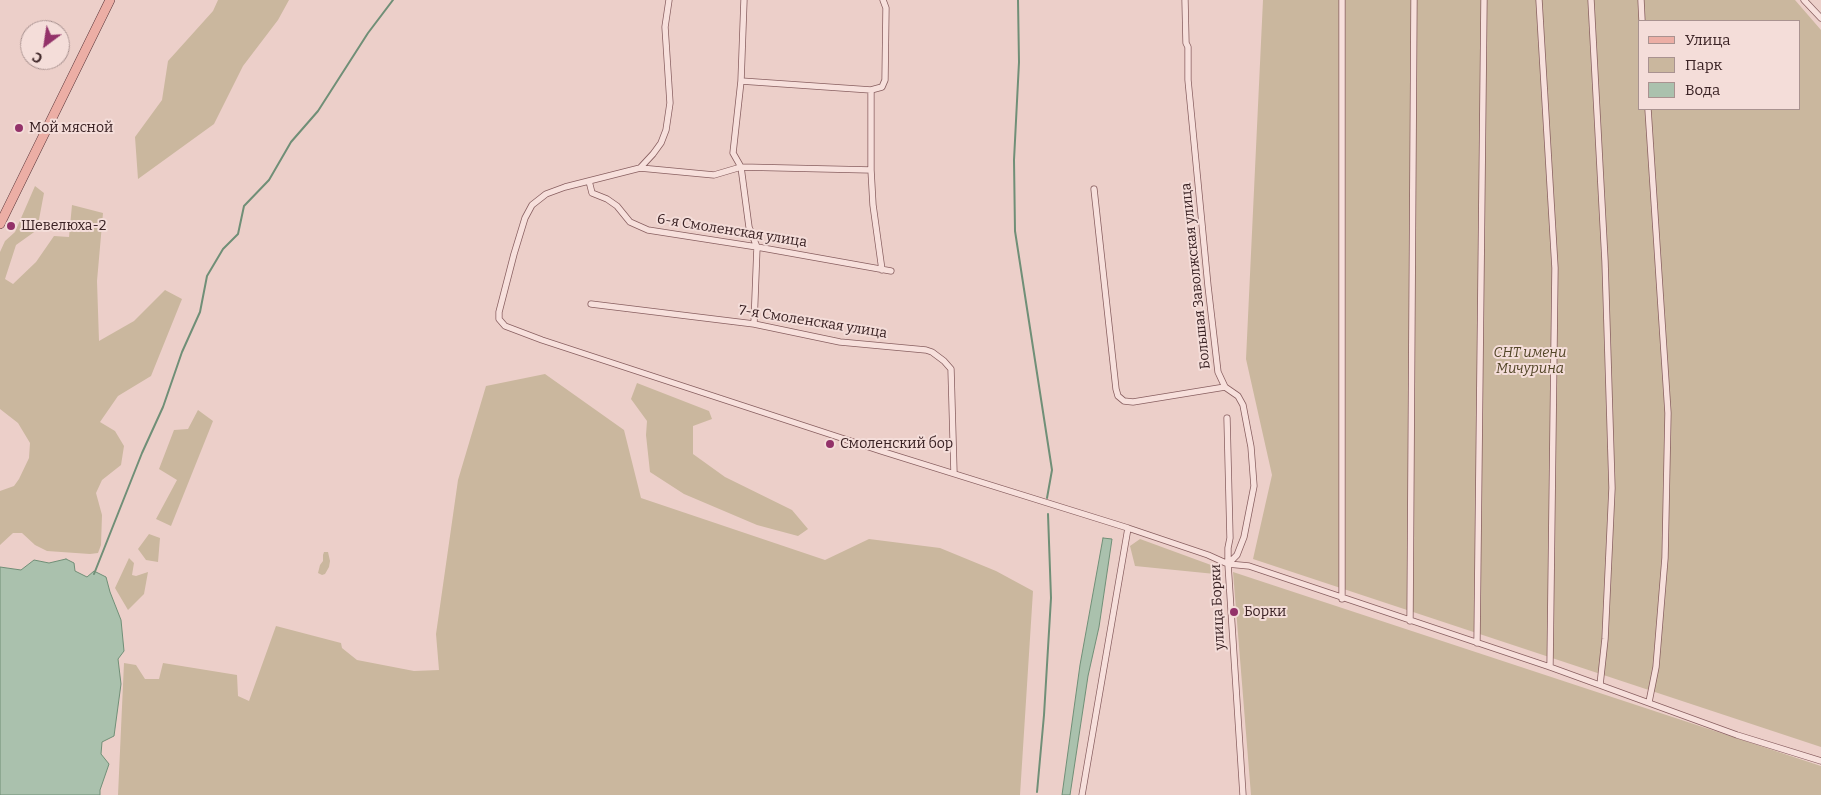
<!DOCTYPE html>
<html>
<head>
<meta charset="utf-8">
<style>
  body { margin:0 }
  #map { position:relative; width:1821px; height:795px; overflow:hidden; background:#eccfc9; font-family:Bitter,serif }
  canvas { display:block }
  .legend { position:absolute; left:1638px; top:20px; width:162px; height:90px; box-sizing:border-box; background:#f4ddd9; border:1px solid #a99290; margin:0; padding:6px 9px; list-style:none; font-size:15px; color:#392123 }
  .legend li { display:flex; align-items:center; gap:10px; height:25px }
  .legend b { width:25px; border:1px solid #a99290 }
  .north { position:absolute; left:20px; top:20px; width:50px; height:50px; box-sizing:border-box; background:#f4ddd9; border:1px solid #a99290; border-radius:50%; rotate:211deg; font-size:14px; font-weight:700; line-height:20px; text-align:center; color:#392123 }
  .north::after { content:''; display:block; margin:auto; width:18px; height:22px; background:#933269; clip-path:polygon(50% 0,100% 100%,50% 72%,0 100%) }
</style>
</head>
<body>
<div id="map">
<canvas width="1821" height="795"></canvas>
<ul class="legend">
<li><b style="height:6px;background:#ecaea5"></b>Улица</li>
<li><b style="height:14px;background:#cab79e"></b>Парк</li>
<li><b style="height:14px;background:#aac1ad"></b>Вода</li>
</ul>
<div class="north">С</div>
</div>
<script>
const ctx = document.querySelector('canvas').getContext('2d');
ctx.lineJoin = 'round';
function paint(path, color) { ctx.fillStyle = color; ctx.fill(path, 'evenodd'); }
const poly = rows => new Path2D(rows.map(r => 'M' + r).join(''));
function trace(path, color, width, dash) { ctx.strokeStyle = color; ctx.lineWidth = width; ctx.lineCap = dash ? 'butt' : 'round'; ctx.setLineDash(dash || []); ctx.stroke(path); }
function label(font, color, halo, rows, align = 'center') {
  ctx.font = font + ' Bitter,serif'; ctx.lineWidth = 4; ctx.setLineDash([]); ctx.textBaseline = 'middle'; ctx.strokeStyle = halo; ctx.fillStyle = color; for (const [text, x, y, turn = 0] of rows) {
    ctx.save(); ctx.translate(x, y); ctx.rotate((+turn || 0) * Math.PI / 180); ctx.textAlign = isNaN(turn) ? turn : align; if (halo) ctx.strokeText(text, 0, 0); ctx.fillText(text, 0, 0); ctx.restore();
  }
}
paint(poly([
  [218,0,289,0,278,20,243,66,214,124,138,179,135,137,162,100,168,61,213,11],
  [1263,0,1795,0,1821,30,1821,747,1253,559,1272,475,1246,359],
  [1640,21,1800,21,1800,109,1640,109],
  [35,186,44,193,37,230,16,245,5,279,13,284,36,262,54,236,69,237,72,205,103,213,97,281,99,341,134,321,165,290,182,299,151,376,118,396,100,422,115,431,124,446,121,465,102,480,96,493,102,515,101,545,98,553,90,554,47,551,35,545,22,533,13,533,0,545,0,491,14,486,19,479,29,458,30,443,18,423,0,409,0,252,5,241,15,232],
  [545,374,624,430,641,498,825,560,869,539,940,548,996,571,1033,591,1020,795,118,795,124,663,136,665,145,679,159,679,163,663,237,675,238,696,249,701,276,626,341,643,342,648,357,660,414,671,439,670,436,634,458,480,486,386],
  [637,383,709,411,712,419,693,426,693,454,725,477,792,510,808,529,798,536,757,525,684,494,650,472,646,435,647,421,631,399],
  [198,410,213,421,171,526,156,519,177,480,159,469,174,430,188,429],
  [149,534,160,538,158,562,146,560,138,549],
  [1140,539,1211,565,1215,574,1135,566,1130,546],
  [324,552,328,552,330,561,329,567,325,574,322,575,318,573,320,565,323,561,323,555],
  [129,558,134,563,132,575,136,576,148,572,144,594,128,610,115,588],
  [1233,572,1821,766,1821,795,1251,795]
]), '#cab79e');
const water = poly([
  [1103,538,1112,539,1099,627,1088,676,1070,795,1062,795,1080,665,1103,538],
  [66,559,74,563,75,571,87,577,94,571,106,577,110,592,121,620,124,651,118,659,121,684,114,736,102,742,101,754,109,764,100,790,100,795,0,795,0,567,21,570,34,560,49,563,66,559]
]);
paint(water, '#aac1ad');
trace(water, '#708f77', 1);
trace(poly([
  [1018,0,1019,62,1014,160,1015,231,1052,470,1047,498],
  [94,574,142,453,163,407,182,352,200,312,207,276,223,249,238,234,244,206,269,180,291,142,318,111,368,33,393,0],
  [1037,792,1044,715,1051,598,1048,514]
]), '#708f77', 2);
const minor = poly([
  [669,0,665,27,670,103,666,130,661,143,653,154,640,168,565,187,546,194,532,205,525,218,514,254,499,312,499,319,505,326,542,340,881,451,1128,528,1208,555,1228,564,1249,566,1550,667,1737,735,1821,761],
  [744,0,741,81,733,153,741,167,749,227,757,247,754,324],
  [1185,0,1186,43,1188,47,1188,80,1208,286,1218,372,1225,387,1238,396,1243,405,1251,447,1254,486,1244,537,1237,555,1228,564],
  [1539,0,1555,268,1550,667],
  [1591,0,1605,261,1612,488,1605,639,1600,685],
  [1641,0,1642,21],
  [1804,0,1821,18],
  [741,81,871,90],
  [1648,109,1668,413,1665,558,1656,667,1649,702],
  [640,168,714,175,741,167,871,170],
  [589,181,592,193,607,199,617,206,630,222,648,230,757,247,891,271],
  [1094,189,1116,389,1118,396,1124,401,1133,402,1225,387],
  [882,270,873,205,871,170,871,90,882,87,885,80,886,8,883,0],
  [591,304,754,324,840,342,926,350,932,352,944,361,951,369,954,473],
  [1227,418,1230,538,1228,548,1228,564,1243,795],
  [1342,599,1342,0],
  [1410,621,1414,0],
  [1477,643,1484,0],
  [1082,795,1128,528]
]);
const primary = poly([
  [0,224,110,0]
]);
trace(minor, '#885f60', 7);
trace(primary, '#563236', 10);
trace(minor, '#f7e0dc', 5.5);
trace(primary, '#ecaea5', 9);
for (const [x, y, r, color] of [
  [19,128,5,"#933269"],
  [11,226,5,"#933269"],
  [830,444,5,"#933269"],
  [1234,612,5,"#933269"]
]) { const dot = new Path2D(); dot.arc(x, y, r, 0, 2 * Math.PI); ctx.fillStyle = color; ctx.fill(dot); trace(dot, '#f4ddd9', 2); }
label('14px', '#392123', '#f4ddd9', [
  ["Мой мясной",29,128],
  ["Шевелюха-2",21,226],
  ["Смоленский бор",840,444],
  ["Борки",1244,612]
], 'left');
label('14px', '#392123', '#f4ddd9', [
  ["6-я Смоленская улица",732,231,9],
  ["Большая Заволжская улица",1196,276,-96],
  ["7-я Смоленская улица",813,322,9],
  ["улица Борки",1218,607,-93]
]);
label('italic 14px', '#544729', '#f4ddd9', [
  ["СНТ имени",1530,353],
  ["Мичурина",1530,369]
]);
</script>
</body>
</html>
